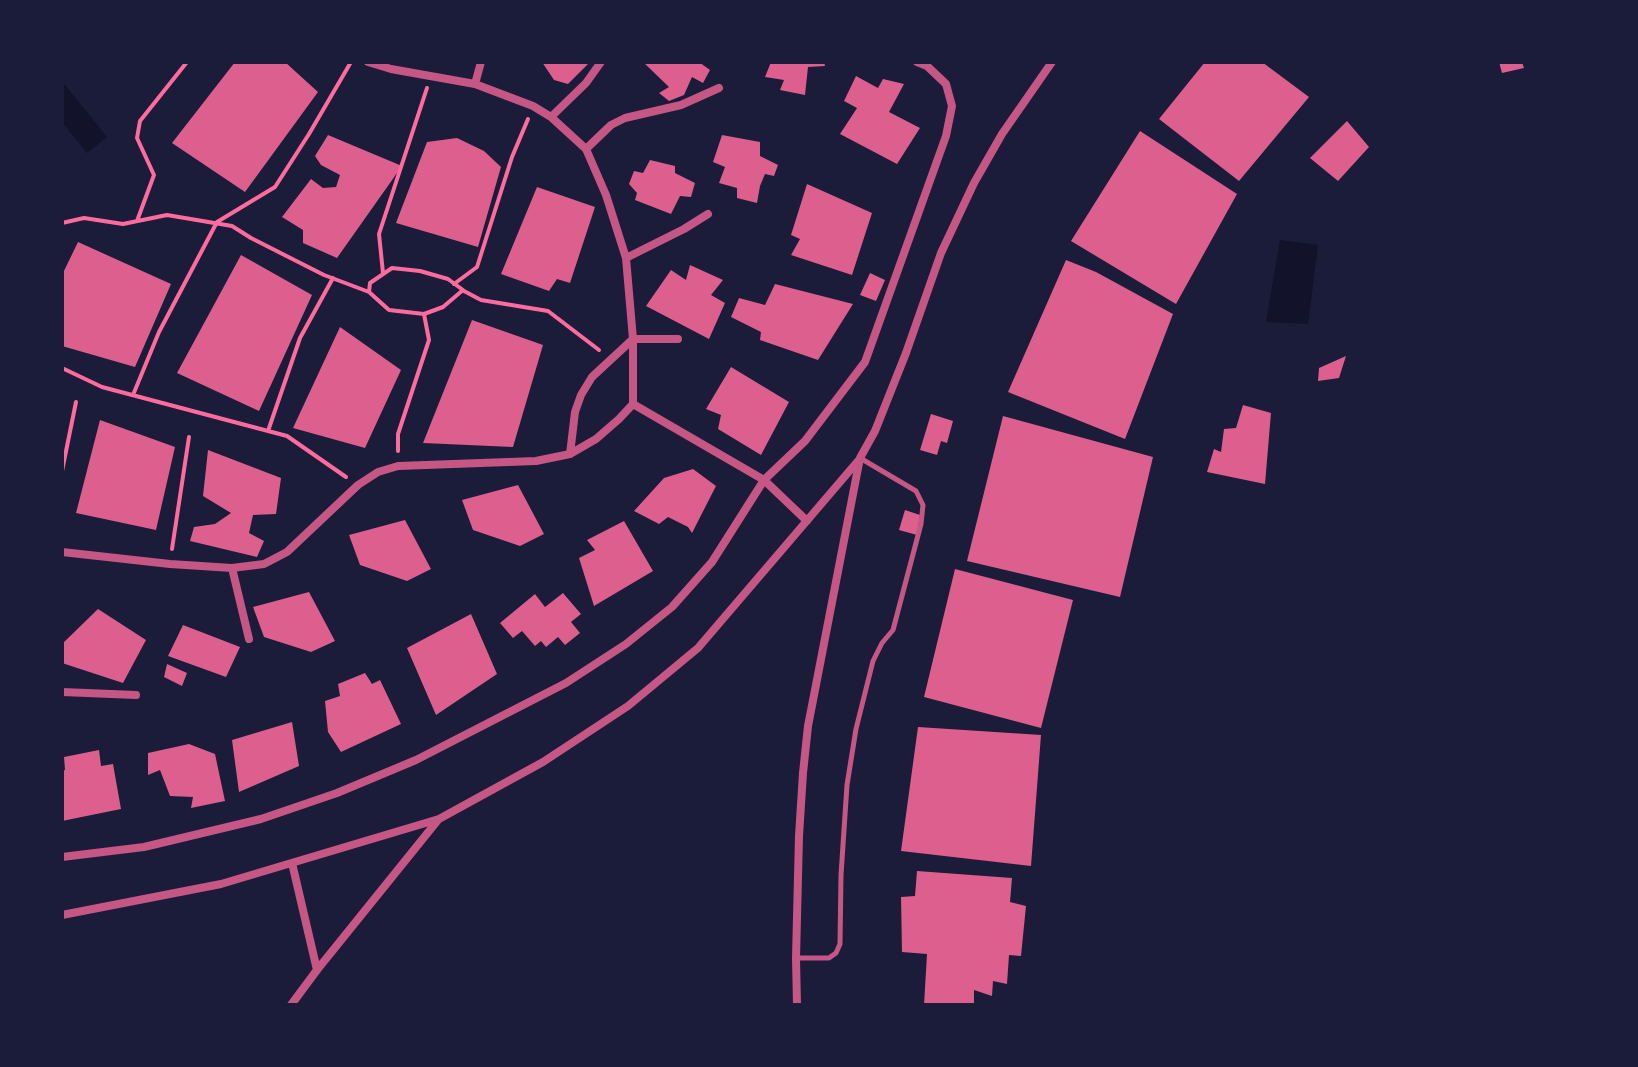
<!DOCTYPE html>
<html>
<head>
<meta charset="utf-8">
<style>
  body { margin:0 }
  #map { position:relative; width:1638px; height:1067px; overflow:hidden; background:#1b1b3a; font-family:Roboto,sans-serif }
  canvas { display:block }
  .frame { position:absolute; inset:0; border:64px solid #1b1b3a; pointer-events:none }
</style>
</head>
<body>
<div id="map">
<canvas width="1638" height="1067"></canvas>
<div class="frame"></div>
</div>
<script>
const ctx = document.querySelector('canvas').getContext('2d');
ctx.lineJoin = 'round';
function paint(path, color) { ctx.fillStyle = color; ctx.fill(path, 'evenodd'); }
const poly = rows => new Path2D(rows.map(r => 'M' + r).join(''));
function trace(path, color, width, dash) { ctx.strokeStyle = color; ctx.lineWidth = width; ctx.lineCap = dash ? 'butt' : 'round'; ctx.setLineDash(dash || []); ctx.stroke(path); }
paint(poly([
  [62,81,107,137,87,153,62,122],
  [1280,240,1318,245,1308,324,1266,322]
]), '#12122b');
paint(poly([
  [235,62,285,62,318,92,245,192,172,143],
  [542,62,590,62,568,84,554,80],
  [643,62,699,62,710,70,703,83,692,77,684,95,669,101,659,93,669,87],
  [771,62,824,62,825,66,808,67,805,95,780,90,784,80,765,77],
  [1205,62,1262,62,1309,97,1239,181,1159,119],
  [1499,62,1522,62,1524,68,1502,73],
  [856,76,878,88,883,79,904,84,889,112,920,128,897,164,840,134,857,108,844,101],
  [1347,121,1369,147,1338,181,1310,158],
  [1140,131,1237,194,1176,304,1071,241],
  [328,135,402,166,337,258,303,243,303,230,282,217,311,179,323,188,336,187,340,175,321,165,315,156],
  [722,135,760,142,760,156,778,165,774,176,765,174,760,186,757,203,737,198,737,188,719,183,725,167,713,162],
  [457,138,484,151,501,167,478,247,396,223,427,142],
  [650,160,675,166,675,173,695,183,691,197,680,196,671,214,635,200,637,193,629,184,634,171,643,173],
  [807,184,872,213,852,275,791,255,800,239,791,235],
  [537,187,595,207,570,283,557,279,549,291,501,274],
  [78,242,171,284,135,367,62,346,62,275],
  [241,255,312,295,259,411,177,373],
  [1066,260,1096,272,1173,314,1125,439,1008,392],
  [690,265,723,280,711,295,725,303,709,339,646,306,671,270,686,280],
  [870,273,885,280,876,301,860,295],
  [775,284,853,304,818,360,760,340,761,332,731,317,739,298,765,305],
  [472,320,543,345,513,447,423,443],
  [340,327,401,370,365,448,293,428],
  [1346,356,1339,378,1318,381,1319,368],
  [731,367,789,402,761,455,718,429,721,415,706,409],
  [1243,405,1271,413,1265,484,1207,472,1214,449,1221,452,1224,429,1236,428],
  [931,414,953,421,947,443,941,441,937,455,920,450],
  [1003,416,1153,457,1120,597,967,561],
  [100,420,175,447,156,530,76,513],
  [208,450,281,478,276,514,253,515,249,533,264,541,257,557,190,541,194,527,215,524,231,513,203,496],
  [693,469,716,486,692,533,688,527,668,517,659,524,634,511,664,478],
  [518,485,544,534,520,546,473,530,462,500],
  [905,510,920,515,917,535,899,530],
  [405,520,431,569,407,581,360,565,349,535],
  [624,521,653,571,594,606,579,558,595,550,587,540],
  [955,569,1073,600,1041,728,924,697],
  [309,592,335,641,311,652,264,637,253,607],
  [563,593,581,614,571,622,580,633,565,645,558,637,546,647,541,641,535,646,522,631,513,638,500,623,535,594,545,607],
  [98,609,146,640,123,683,62,663,62,644],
  [471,614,497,674,436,715,407,648],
  [183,625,240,647,226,677,168,656],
  [167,664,187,673,182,686,164,677],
  [365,673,372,684,380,680,401,724,341,752,328,732,325,701,340,696,338,684],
  [292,722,299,766,239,792,232,740],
  [918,727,1041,735,1031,866,901,851],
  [189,744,215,754,225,801,191,808,193,797,170,796,160,770,148,775,148,753],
  [99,750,101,766,113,764,121,809,62,821,62,771,65,770,64,757],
  [917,871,1012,878,1010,902,1026,906,1021,956,1009,955,1007,984,993,981,992,996,974,990,974,1005,924,1005,927,954,902,952,901,897,915,896]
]), '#dd5f8e');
trace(poly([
  [137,221,154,175,137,138,140,121,187,62],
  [62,223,84,218,123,224,167,215,232,226,251,238,324,275,369,292,389,310,424,314],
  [383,273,379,234,427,88],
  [454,284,477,267,512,157,528,119],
  [464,291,481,300,548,311,599,350],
  [369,292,370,283,392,268,420,271,448,279,463,290,443,307,424,314,429,340,398,434,398,451],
  [62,368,102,387,287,436,346,477],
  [133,395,159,332,217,222,275,187,309,134,351,62],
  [268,431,300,338,333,278],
  [62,471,76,402],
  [172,549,189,437]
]), '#ff6b9d', 4);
trace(poly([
  [797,958,829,958,836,953,840,944,841,875,847,785,856,729,873,661,882,643,893,630,921,524,923,505,916,491,860,458]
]), '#c65784', 5);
trace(poly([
  [368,62,391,69,475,84,533,106,551,117,586,149,606,195,626,258,633,339,633,404],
  [475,84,481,62],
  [551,117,586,83,601,62],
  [586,149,611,125,625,118,681,105,719,88],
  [626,258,684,229,708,214],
  [570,454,575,412,581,395,592,377,633,339,678,339],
  [807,521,764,480,805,441,865,362,946,136,952,106,946,84,927,66,917,62],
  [62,552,170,564,232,568,264,564,287,552,358,485,378,472,398,466,536,461,570,454,596,439,619,419,633,404,764,480,712,562,672,607,626,644,566,683,416,760,337,793,261,819,144,847,62,857],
  [232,568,249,639],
  [62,692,136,695],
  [292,863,317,970],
  [62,915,221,884,439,819,543,762,628,706,698,648,858,461],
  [291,1005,317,970,438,820],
  [797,1005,796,958,799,836,803,773,808,726,860,458,875,431,906,353,941,253,974,183,1002,134,1052,62]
]), '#c65784', 8);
</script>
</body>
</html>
